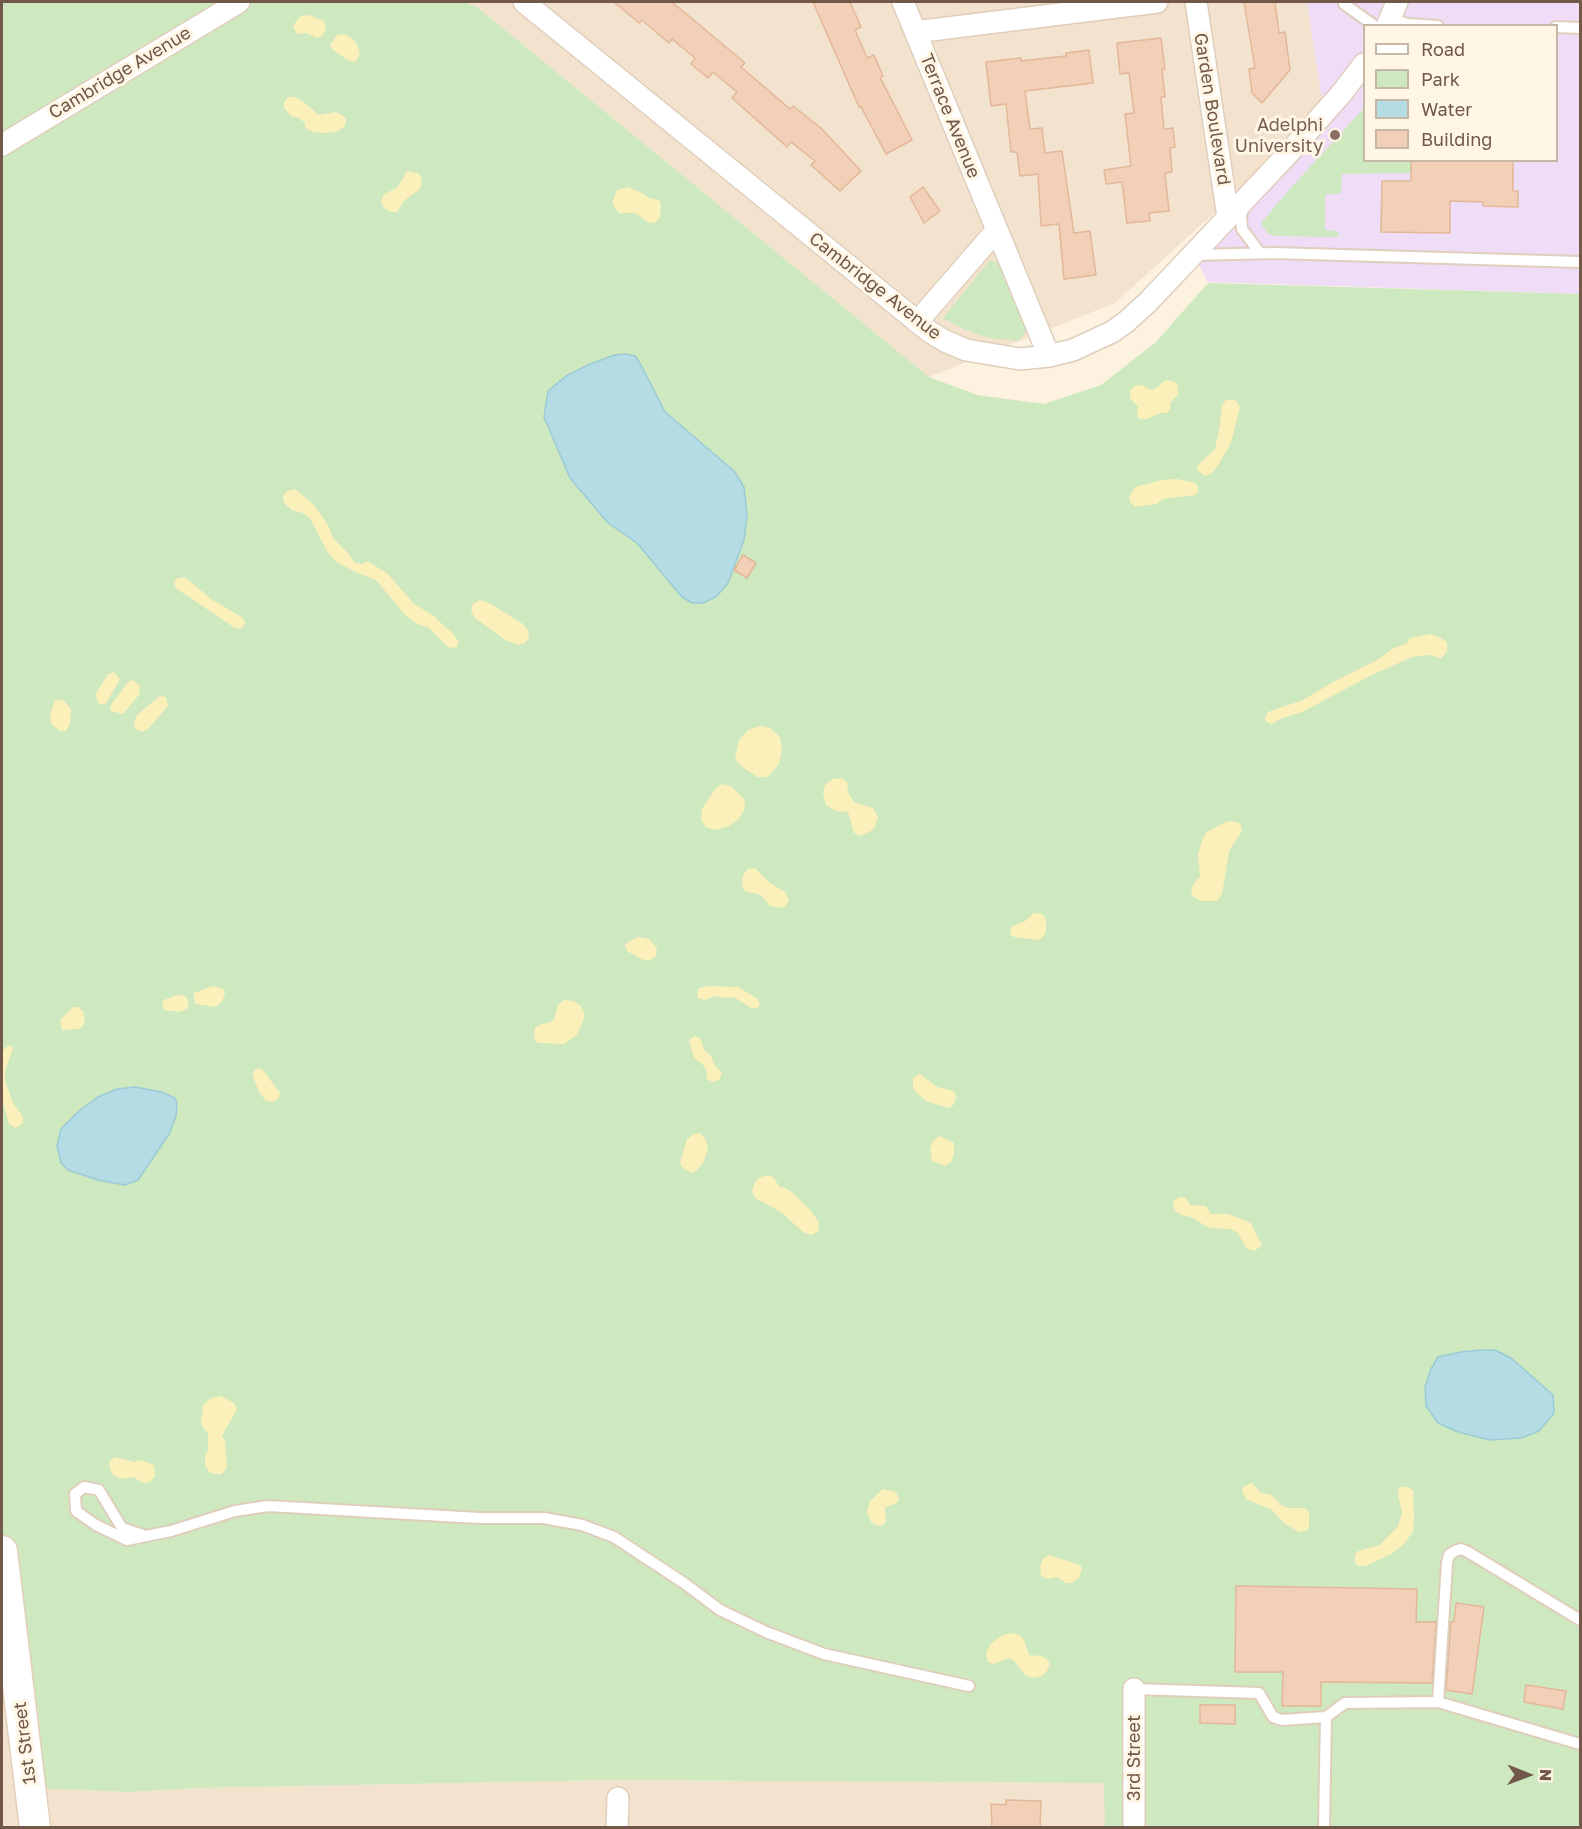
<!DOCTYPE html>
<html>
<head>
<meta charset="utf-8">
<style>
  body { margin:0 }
  #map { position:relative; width:1582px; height:1829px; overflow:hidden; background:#fcf2df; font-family:"Golos Text",sans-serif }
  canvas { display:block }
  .frame { position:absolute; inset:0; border:3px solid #715848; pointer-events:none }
  .legend { position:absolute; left:1363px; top:24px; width:195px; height:138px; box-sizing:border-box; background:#fff6e5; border:2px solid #c6b7a6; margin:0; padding:8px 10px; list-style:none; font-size:18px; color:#715848 }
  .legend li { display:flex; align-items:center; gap:12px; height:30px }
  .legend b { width:30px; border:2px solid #c6b7a6 }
  .north { position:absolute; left:1498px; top:1745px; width:60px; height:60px; -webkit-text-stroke:4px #fff6e5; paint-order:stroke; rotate:91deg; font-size:16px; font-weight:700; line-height:24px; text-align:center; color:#715848 }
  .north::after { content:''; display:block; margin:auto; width:21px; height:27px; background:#715848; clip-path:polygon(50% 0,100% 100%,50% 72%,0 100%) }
</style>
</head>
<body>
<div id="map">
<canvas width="1582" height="1829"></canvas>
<div class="frame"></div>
<ul class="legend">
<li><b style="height:8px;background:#fff"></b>Road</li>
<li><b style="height:16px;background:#cee8bf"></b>Park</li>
<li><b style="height:16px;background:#b5dce4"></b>Water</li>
<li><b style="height:16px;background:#f1d0b7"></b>Building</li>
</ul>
<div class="north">N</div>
</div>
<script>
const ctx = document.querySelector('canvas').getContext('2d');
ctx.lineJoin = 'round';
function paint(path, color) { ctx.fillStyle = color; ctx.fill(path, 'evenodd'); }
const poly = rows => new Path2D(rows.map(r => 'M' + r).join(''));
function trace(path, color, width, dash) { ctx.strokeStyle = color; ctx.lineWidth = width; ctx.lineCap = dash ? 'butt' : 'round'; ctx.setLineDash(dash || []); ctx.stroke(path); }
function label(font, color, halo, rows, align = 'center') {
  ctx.font = font + ' "Golos Text",sans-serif'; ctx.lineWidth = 6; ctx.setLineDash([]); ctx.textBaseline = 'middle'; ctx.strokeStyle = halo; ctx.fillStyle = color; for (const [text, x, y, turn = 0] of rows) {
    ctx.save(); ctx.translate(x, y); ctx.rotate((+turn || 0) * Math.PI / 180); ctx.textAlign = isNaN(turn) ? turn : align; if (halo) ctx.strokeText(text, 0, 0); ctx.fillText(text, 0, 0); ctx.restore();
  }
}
paint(poly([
  [463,2,1307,2,1324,113,1115,303,929,377,477,7],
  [2,1552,30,1788,129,1792,198,1788,610,1780,1105,1783,1105,1827,2,1827]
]), '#f3e3ce');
paint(poly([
  [1307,2,1580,2,1580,294,1208,282,1193,255,1324,113],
  [1364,26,1556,26,1556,160,1364,160]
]), '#efdcf7');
paint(poly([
  [2,2,463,2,477,7,929,377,977,395,1044,404,1101,385,1156,342,1208,283,1580,294,1580,1827,1105,1827,1104,1783,610,1780,198,1788,129,1792,30,1788,2,1552],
  [1364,108,1364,160,1411,161,1411,173,1342,174,1341,193,1325,195,1325,230,1337,231,1340,236,1335,237,1275,236,1268,234,1261,223,1288,191],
  [990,260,998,263,1026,331,1019,341,990,338,965,330,943,318]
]), '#cee8bf');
paint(poly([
  [309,15,324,21,326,29,322,36,317,38,306,33,297,34,293,27,296,21,301,16],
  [344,34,350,37,357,44,360,54,355,62,348,60,333,50,330,45,337,35],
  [288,97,294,97,301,100,319,115,335,112,342,115,346,119,345,126,336,132,322,133,313,132,305,128,305,123,299,118,291,116,284,108,284,102],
  [407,171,418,173,422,179,421,186,419,190,405,200,397,212,391,212,385,209,381,202,384,194,397,188],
  [628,187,640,192,649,198,659,200,661,204,660,217,655,223,648,222,635,213,619,213,615,208,612,203,617,190],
  [1168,380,1177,383,1178,388,1178,395,1170,403,1170,410,1166,413,1161,413,1147,419,1140,419,1137,416,1138,407,1130,398,1130,391,1134,386,1141,385,1151,390,1155,389,1164,381],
  [1226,400,1235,400,1240,407,1231,443,1219,464,1212,473,1205,476,1197,470,1198,465,1215,449,1220,425,1222,405],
  [1177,479,1195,483,1198,486,1198,492,1195,495,1163,499,1157,504,1135,507,1130,502,1129,498,1135,487,1162,480],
  [295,489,311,502,320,513,330,529,333,538,348,553,355,563,362,564,368,561,388,574,413,603,435,617,445,627,451,631,459,642,456,648,448,647,428,627,417,624,406,616,376,580,357,573,335,561,327,551,310,518,303,513,292,510,284,503,283,496,287,491],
  [185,577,211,599,243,618,245,623,242,628,235,628,177,589,174,584,176,579],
  [480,600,491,604,523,624,528,630,529,637,525,643,519,645,505,640,475,618,471,611,473,604],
  [1431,634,1439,637,1447,642,1447,652,1441,658,1428,655,1412,657,1372,675,1302,712,1280,719,1272,724,1266,722,1265,717,1268,712,1303,700,1333,682,1377,660,1394,648,1406,644,1410,638],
  [114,672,120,679,118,683,106,703,101,705,97,701,96,693,108,674],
  [133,680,140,686,139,695,123,714,111,711,110,707,113,702,129,681],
  [160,696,166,697,168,706,149,728,142,732,135,729,134,723,137,715],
  [55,700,63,700,71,709,70,724,66,731,60,731,51,724,50,716],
  [760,726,770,728,780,737,782,750,779,764,768,777,757,777,741,766,735,759,739,740,748,730],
  [842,778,847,782,848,792,854,802,873,808,878,817,874,829,867,833,861,836,854,833,848,812,836,811,826,805,823,793,825,785,833,779],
  [721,784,731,786,745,800,744,810,738,820,729,826,715,830,706,827,701,820,702,809,716,788],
  [1228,821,1237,822,1241,825,1242,831,1229,851,1222,894,1217,901,1200,901,1191,895,1193,884,1200,877,1198,855,1202,840,1207,832],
  [755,868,770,883,785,892,789,901,784,908,770,906,761,895,745,891,742,885,743,875,748,869],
  [1034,913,1043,914,1046,920,1046,932,1043,937,1038,940,1014,937,1010,934,1011,927,1025,921],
  [638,937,649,939,657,948,656,956,649,961,641,959,627,951,625,944],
  [213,986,224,989,225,993,222,1002,215,1007,196,1004,194,1000,194,993],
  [709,986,738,987,758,999,760,1005,757,1008,751,1008,734,997,727,998,715,996,705,1000,698,998,697,993,699,988],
  [183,995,187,998,189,1005,187,1009,179,1012,164,1010,162,1005,164,1000,174,996],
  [564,1000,574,1001,582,1007,585,1016,577,1035,564,1044,538,1043,534,1039,535,1028,541,1024,548,1023,554,1020,558,1005],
  [73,1007,77,1007,83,1011,85,1021,83,1026,79,1029,62,1030,60,1020],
  [695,1036,701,1039,704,1050,711,1056,714,1064,722,1073,719,1080,712,1082,707,1079,706,1069,702,1064,694,1058,689,1040],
  [9,1045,13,1048,5,1071,5,1080,13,1103,23,1117,23,1123,16,1128,9,1124,2,1098,2,1054,3,1050],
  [257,1068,262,1069,280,1093,278,1099,273,1102,266,1101,259,1092,252,1074],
  [920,1074,937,1087,954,1091,956,1097,954,1104,950,1108,938,1105,926,1101,918,1094,913,1088,913,1078],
  [700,1133,706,1140,708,1149,703,1163,697,1170,691,1173,683,1168,680,1163,687,1139,694,1134],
  [940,1136,954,1143,954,1154,951,1162,945,1166,932,1161,930,1149,933,1141],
  [766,1175,773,1177,780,1187,785,1188,793,1193,810,1210,819,1222,818,1231,812,1235,803,1232,781,1212,755,1198,752,1190,757,1179],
  [1180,1197,1186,1198,1190,1205,1206,1206,1211,1214,1228,1214,1251,1223,1262,1246,1254,1251,1246,1248,1238,1233,1230,1229,1209,1228,1191,1217,1181,1215,1175,1211,1173,1201],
  [221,1396,234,1403,237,1409,222,1436,225,1440,227,1467,222,1474,215,1474,209,1472,205,1465,205,1456,208,1450,208,1433,203,1428,201,1423,203,1405,211,1398],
  [114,1457,135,1462,141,1460,149,1463,154,1465,155,1476,150,1482,144,1483,133,1477,120,1479,113,1475,110,1469,109,1462],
  [1252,1483,1261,1493,1272,1495,1281,1505,1289,1508,1305,1508,1309,1512,1309,1526,1307,1531,1299,1532,1284,1523,1272,1510,1246,1499,1242,1491,1243,1487],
  [1399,1487,1407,1487,1413,1490,1414,1518,1413,1532,1404,1544,1393,1553,1366,1566,1358,1566,1355,1563,1355,1555,1358,1551,1380,1545,1398,1526,1402,1513,1398,1495],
  [883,1489,896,1492,899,1499,897,1503,886,1507,885,1510,886,1521,883,1525,878,1526,871,1522,867,1512,870,1501],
  [1049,1555,1080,1565,1082,1568,1079,1578,1072,1583,1066,1583,1057,1577,1047,1579,1041,1576,1040,1567,1043,1559],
  [1011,1633,1019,1635,1024,1640,1029,1655,1041,1656,1047,1659,1050,1664,1047,1671,1042,1676,1033,1678,1026,1676,1013,1660,1008,1658,994,1664,988,1662,986,1653,991,1643,1003,1635]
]), '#fbefba');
const water = poly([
  [625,354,635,356,641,365,665,412,734,471,744,487,747,516,744,540,728,583,717,596,703,603,692,603,682,597,637,543,608,523,570,478,544,417,548,391,566,376,590,364,615,355,625,354],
  [135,1087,161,1092,175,1098,177,1104,176,1116,169,1134,138,1180,125,1185,98,1180,68,1170,61,1163,57,1146,61,1129,79,1111,98,1097,117,1089,135,1087],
  [1483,1350,1495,1350,1511,1358,1553,1395,1554,1413,1539,1431,1521,1438,1490,1440,1458,1432,1438,1423,1426,1406,1425,1387,1431,1369,1438,1357,1461,1352,1483,1350]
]);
paint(water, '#b5dce4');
trace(water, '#9bcbd6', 1.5);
const building = poly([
  [614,2,672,2,745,63,741,67,790,109,793,106,821,128,861,171,840,191,811,165,815,161,791,142,787,147,732,98,737,92,713,72,708,78,691,64,695,58,672,39,669,43,642,20,639,23,614,2],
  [813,2,850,2,861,27,855,30,867,58,874,55,883,76,880,77,912,140,886,154,861,107,859,107,813,2],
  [1244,2,1275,2,1279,33,1285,32,1290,70,1262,103,1252,93,1249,69,1255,68,1244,2],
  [1161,38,1165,69,1162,69,1165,97,1161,97,1164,129,1173,128,1175,147,1170,148,1172,172,1165,173,1169,211,1149,213,1150,221,1127,223,1122,182,1106,184,1104,170,1131,166,1125,114,1134,113,1129,73,1120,74,1117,43,1161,38],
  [1089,50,1093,83,1025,91,1030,129,1042,128,1045,153,1062,151,1074,233,1090,231,1096,275,1064,279,1059,224,1041,226,1038,174,1020,176,1017,152,1011,152,1006,104,991,106,986,62,1021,58,1021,61,1066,56,1066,53,1089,50],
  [1411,160,1513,160,1513,191,1518,191,1518,207,1483,206,1483,202,1450,201,1450,233,1381,232,1382,181,1411,181,1411,160],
  [923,187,940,211,924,223,910,197,923,187],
  [743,555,756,563,747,578,734,570,743,555],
  [1236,1586,1417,1589,1416,1622,1436,1622,1432,1683,1321,1682,1321,1706,1282,1706,1283,1672,1235,1672,1236,1586],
  [1456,1603,1484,1607,1472,1694,1446,1690,1451,1622,1454,1622,1456,1603],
  [1526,1685,1566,1691,1563,1709,1524,1702,1526,1685],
  [1200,1705,1235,1705,1235,1724,1200,1723,1200,1705],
  [1006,1800,1041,1801,1040,1827,992,1827,991,1804,1006,1805,1006,1800]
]);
paint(building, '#f1d0b7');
trace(building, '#e3b798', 1.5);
const lane = poly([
  [1344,4,1375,26],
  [1391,18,1407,24,1438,26],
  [1556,27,1580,28],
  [1244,206,1241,216,1242,229,1260,253],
  [1194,255,1274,253,1580,262],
  [146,1536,127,1540,96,1525,76,1511,75,1494,84,1487,99,1490,122,1528,146,1536,171,1531,235,1511,268,1506,479,1518,544,1518,582,1525,614,1537,684,1583,720,1610,766,1632,824,1654,969,1686],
  [1134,1689,1259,1693,1273,1717,1282,1720,1326,1717,1324,1828],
  [1438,1702,1447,1563,1449,1555,1455,1551,1461,1549,1468,1552,1580,1620],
  [1326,1717,1345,1703,1438,1702,1580,1744]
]);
const street = poly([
  [524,2,930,332,945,341,966,350,1020,359,1049,356,1073,350,1112,332,1126,322,1148,302,1285,157,1341,94,1364,64],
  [903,2,1049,356],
  [1196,2,1228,217],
  [1387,26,1397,2],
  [915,32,1157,2],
  [2,145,239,2],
  [917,322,996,231],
  [617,1828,618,1798],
  [1134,1828,1134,1689]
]);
const secondary = poly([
  [2,1551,35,1828]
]);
trace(lane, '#dfcebc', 14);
trace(street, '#dfcebc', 24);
trace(secondary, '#e4cfba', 33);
trace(lane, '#fff', 10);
trace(street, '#fff', 21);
trace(secondary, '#fff', 30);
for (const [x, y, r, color] of [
  [1335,135,6,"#8d6e63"]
]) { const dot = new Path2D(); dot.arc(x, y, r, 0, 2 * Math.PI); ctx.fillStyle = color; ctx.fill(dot); trace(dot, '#fff6e5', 2); }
label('18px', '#715848', '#fff6e5', [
  ["Cambridge Avenue",120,73,-31],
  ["Garden Boulevard",1212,109,81],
  ["Terrace Avenue",950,116,68],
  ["Cambridge Avenue",875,286,38],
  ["1st Street",25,1743,-97],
  ["3rd Street",1134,1758,-90]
]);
label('18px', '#785e54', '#fff6e5', [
  ["Adelphi",1323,125],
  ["University",1323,146]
], 'right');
</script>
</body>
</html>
